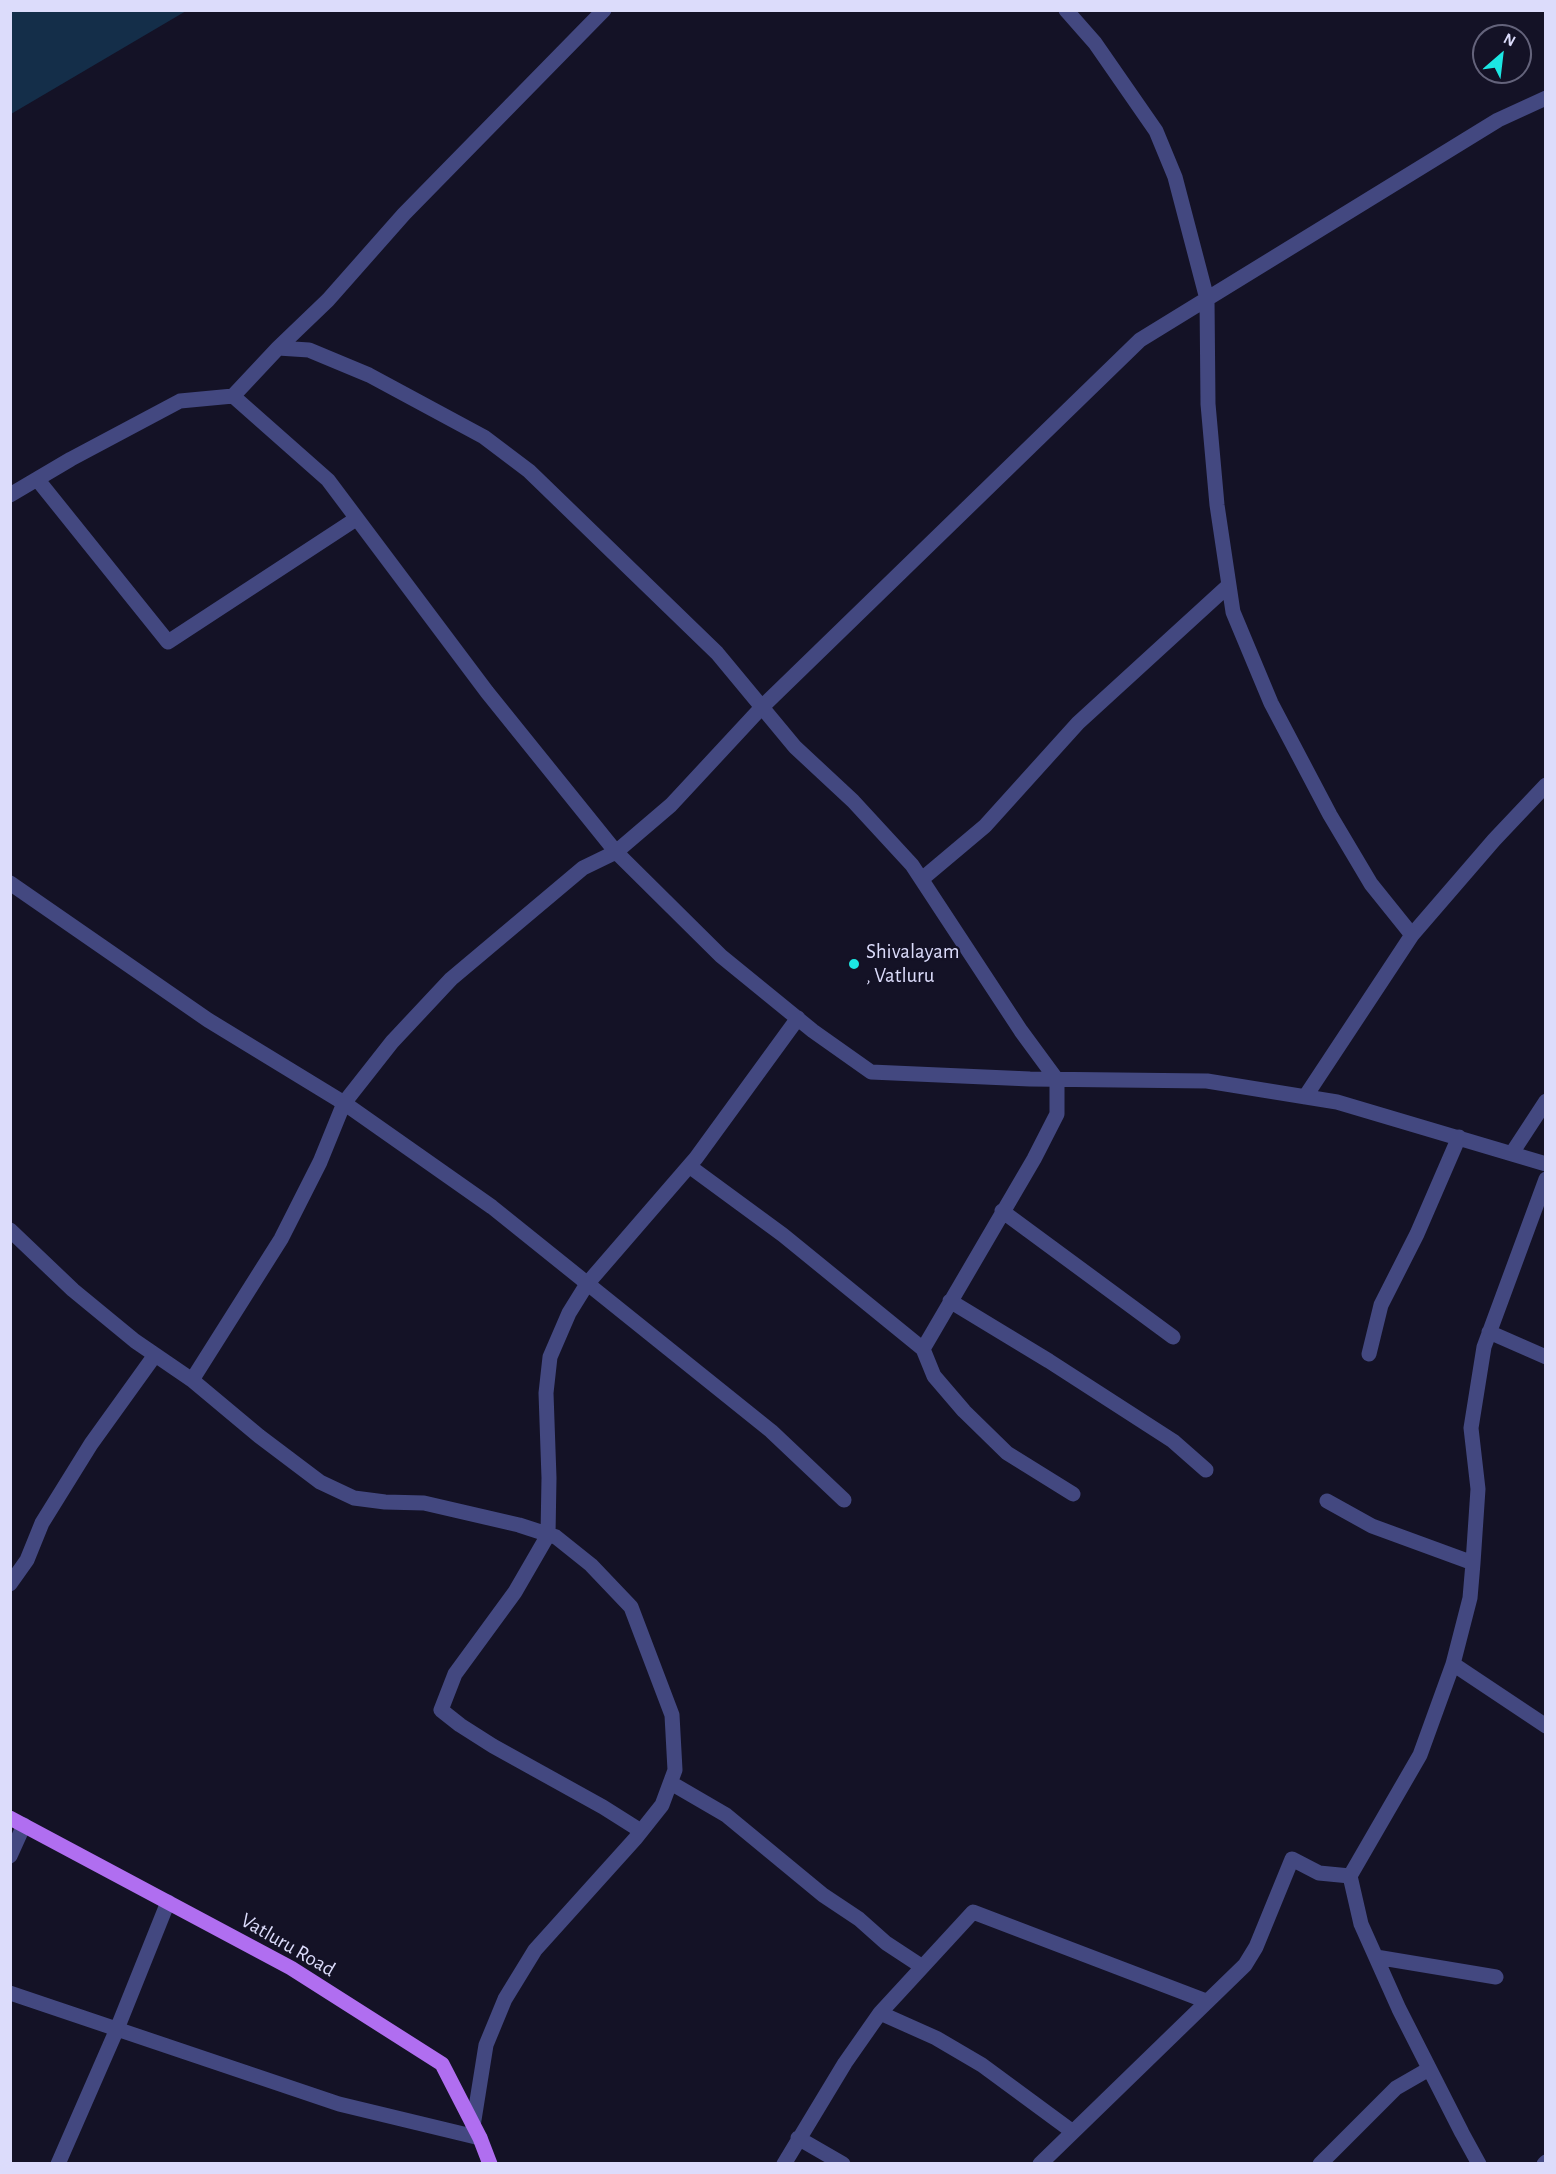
<!DOCTYPE html>
<html>
<head>
<meta charset="utf-8">
<style>
  body { margin:0 }
  #map { position:relative; width:1556px; height:2174px; overflow:hidden; background:#141226; font-family:"Alegreya Sans",sans-serif }
  canvas { display:block }
  .frame { position:absolute; inset:0; border:12px solid #dcdcfb; pointer-events:none }
  .north { position:absolute; left:1472px; top:24px; width:60px; height:60px; box-sizing:border-box; background:#141226; border:2px solid #64637b; border-radius:50%; rotate:28deg; font-size:16px; font-weight:700; line-height:24px; text-align:center; color:#dcdcfb }
  .north::after { content:''; display:block; margin:auto; width:21px; height:27px; background:#1ce7e3; clip-path:polygon(50% 0,100% 100%,50% 72%,0 100%) }
</style>
</head>
<body>
<div id="map">
<canvas width="1556" height="2174"></canvas>
<div class="frame"></div>
<div class="north">N</div>
</div>
<script>
const ctx = document.querySelector('canvas').getContext('2d');
ctx.lineJoin = 'round';
function paint(path, color) { ctx.fillStyle = color; ctx.fill(path, 'evenodd'); }
const poly = rows => new Path2D(rows.map(r => 'M' + r).join(''));
function trace(path, color, width, dash) { ctx.strokeStyle = color; ctx.lineWidth = width; ctx.lineCap = dash ? 'butt' : 'round'; ctx.setLineDash(dash || []); ctx.stroke(path); }
function label(font, color, halo, rows, align = 'center') {
  ctx.font = font + ' "Alegreya Sans",sans-serif'; ctx.lineWidth = 4.5; ctx.setLineDash([]); ctx.textBaseline = 'middle'; ctx.strokeStyle = halo; ctx.fillStyle = color; for (const [text, x, y, turn = 0] of rows) {
    ctx.save(); ctx.translate(x, y); ctx.rotate((+turn || 0) * Math.PI / 180); ctx.textAlign = isNaN(turn) ? turn : align; if (halo) ctx.strokeText(text, 0, 0); ctx.fillText(text, 0, 0); ctx.restore();
  }
}
paint(poly([
  [11,10,186,10,186,11,11,114]
]), '#142e49');
trace(poly([
  [1066,10,1095,43,1156,131,1175,177,1207,299,1208,404,1217,505,1233,612,1271,703,1330,815,1371,884,1412,935],
  [278,348,328,300,404,214,604,10],
  [233,396,278,348,309,350,369,375,484,437,529,471,717,653,795,747,853,801,912,865,1021,1031,1057,1080,1057,1114,1034,1159,923,1349],
  [37,479,168,642,356,519],
  [10,495,71,459,180,401,233,396,328,480,487,692,616,852,721,956,813,1031,871,1072,1030,1079,1207,1081,1337,1102,1546,1164],
  [922,879,985,826,1078,723,1229,585],
  [10,883,208,1020,344,1103,492,1207,771,1431,844,1500],
  [1305,1097,1412,935,1494,840,1546,785],
  [1512,1153,1546,1101],
  [689,1166,783,1235,923,1349,934,1376,964,1411,1007,1453,1073,1494],
  [1002,1211,1173,1337],
  [10,1230,73,1290,135,1341,192,1380,259,1436,320,1482,354,1498,385,1502,424,1503,519,1525,556,1537,591,1565,631,1607,672,1715,675,1770,662,1805,635,1839,535,1950,505,1999,486,2045,473,2126],
  [950,1301,1049,1361,1173,1441,1206,1470],
  [1489,1332,1546,1357],
  [1369,1354,1381,1305,1417,1234,1459,1137],
  [192,1380,281,1239,320,1162,344,1103,392,1042,451,979,583,868,616,852,671,805,762,707,1140,340,1498,120,1546,98],
  [1327,1501,1372,1526,1473,1563],
  [10,1584,27,1560,42,1523,91,1444,155,1355],
  [1453,1664,1546,1726],
  [671,1783,726,1815,823,1895,859,1919,886,1943,921,1966],
  [641,1831,603,1807,493,1746,460,1725,441,1710,455,1674,515,1592,548,1535,549,1478,546,1393,550,1357,569,1313,587,1284,696,1158,798,1018],
  [10,1856,24,1825],
  [1376,1957,1496,1977],
  [10,1993,339,2104,480,2138],
  [880,2013,936,2038,982,2065,1073,2132],
  [798,2138,843,2164],
  [58,2164,117,2029,168,1902],
  [784,2164,845,2063,880,2013,973,1912,1206,2001],
  [1040,2164,1245,1965,1256,1947,1292,1859,1319,1873,1350,1876],
  [1320,2164,1396,2088,1429,2069],
  [1479,2164,1462,2133,1399,2009,1361,1924,1350,1876,1420,1755,1453,1664,1470,1598,1473,1563,1478,1489,1471,1428,1484,1347,1546,1179],
  [1544,2164,1546,2162]
]), '#434880', 15);
trace(poly([
  [10,1818,291,1968,442,2064,480,2138,490,2164]
]), '#b06ef0', 15);
for (const [x, y, r, color] of [
  [854,964,6,"#1ce7e3"]
]) { const dot = new Path2D(); dot.arc(x, y, r, 0, 2 * Math.PI); ctx.fillStyle = color; ctx.fill(dot); trace(dot, '#141226', 2); }
label('21px', '#dcdcfb', '#141226', [
  ["Shivalayam",866,952],
  [", Vatluru",866,976]
], 'left');
label('21px', '#dcdcfb', '#141226', [
  ["Vatluru Road",288,1945,30]
]);
</script>
</body>
</html>
